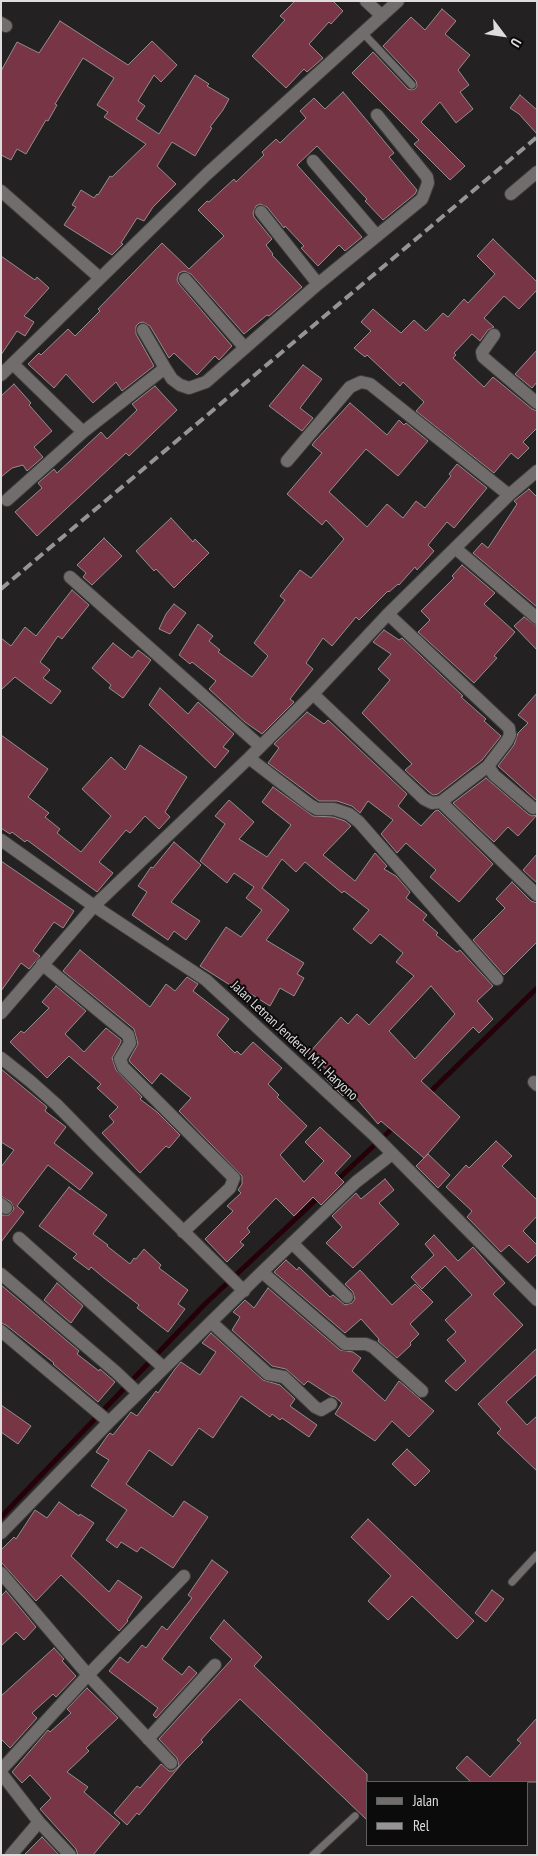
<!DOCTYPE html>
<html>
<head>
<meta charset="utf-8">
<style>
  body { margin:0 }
  #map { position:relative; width:538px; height:1856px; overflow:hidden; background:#242122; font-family:"PT Sans Narrow",sans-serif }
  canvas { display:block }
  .frame { position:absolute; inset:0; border:2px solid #dfdcdd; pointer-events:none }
  .legend { position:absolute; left:366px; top:1781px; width:162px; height:65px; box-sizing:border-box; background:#0c0b0b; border:1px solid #605f5f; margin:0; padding:6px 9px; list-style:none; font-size:15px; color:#dfdcdd }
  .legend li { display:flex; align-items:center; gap:10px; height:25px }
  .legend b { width:25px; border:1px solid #605f5f }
  .north { position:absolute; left:478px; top:10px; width:50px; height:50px; -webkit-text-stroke:4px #0c0b0b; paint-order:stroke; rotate:121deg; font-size:14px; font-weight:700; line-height:20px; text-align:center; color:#dfdcdd }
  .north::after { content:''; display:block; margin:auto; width:18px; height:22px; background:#dfdcdd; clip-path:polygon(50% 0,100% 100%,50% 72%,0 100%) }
</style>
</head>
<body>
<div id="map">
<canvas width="538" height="1856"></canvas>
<div class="frame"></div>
<ul class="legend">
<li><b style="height:6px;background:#716d6d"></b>Jalan</li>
<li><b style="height:6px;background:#979495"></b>Rel</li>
</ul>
<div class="north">U</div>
</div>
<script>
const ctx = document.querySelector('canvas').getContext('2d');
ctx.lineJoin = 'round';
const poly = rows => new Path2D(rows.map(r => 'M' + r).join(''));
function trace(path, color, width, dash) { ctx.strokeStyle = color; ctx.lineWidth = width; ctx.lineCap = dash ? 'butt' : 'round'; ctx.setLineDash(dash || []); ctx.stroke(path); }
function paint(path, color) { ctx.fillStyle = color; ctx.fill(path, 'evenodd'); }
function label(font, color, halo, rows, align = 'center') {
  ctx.font = font + ' "PT Sans Narrow",sans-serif'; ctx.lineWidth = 4; ctx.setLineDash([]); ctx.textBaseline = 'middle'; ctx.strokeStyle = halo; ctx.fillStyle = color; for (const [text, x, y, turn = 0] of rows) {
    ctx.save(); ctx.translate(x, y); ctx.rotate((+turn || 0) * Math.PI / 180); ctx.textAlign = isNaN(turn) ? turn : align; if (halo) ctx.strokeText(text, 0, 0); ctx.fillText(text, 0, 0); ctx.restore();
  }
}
trace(poly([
  [428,1094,537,988],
  [335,1182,395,1126],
  [1,1517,205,1304,320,1196]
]), '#250009', 5);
const building = poly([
  [295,1,333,1,343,11,331,24,329,22,309,44,323,58,307,72,304,69,286,88,252,56,285,20,280,16,295,1],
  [442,9,456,21,445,34,470,55,458,70,469,85,460,92,473,109,456,123,440,102,421,122,465,166,450,180,414,144,419,140,352,73,373,52,408,89,411,90,415,89,417,86,416,81,383,46,411,17,425,30,442,9],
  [60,21,128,65,152,41,177,65,161,82,154,75,138,101,145,106,136,119,159,134,195,75,209,84,207,86,229,99,223,110,210,127,212,128,195,156,172,142,157,166,176,184,153,207,144,221,137,218,121,243,123,244,112,255,64,225,76,207,72,205,81,190,94,198,97,194,98,195,110,176,112,177,146,144,104,117,108,112,97,105,114,78,83,58,55,104,57,105,48,121,46,120,26,154,17,149,11,160,1,155,1,71,17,42,39,53,60,21],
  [343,92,394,153,389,157,417,190,415,194,383,220,365,201,367,199,317,146,297,165,362,237,345,251,339,245,318,266,301,248,304,246,285,226,284,228,267,207,260,204,256,206,253,213,254,217,272,239,266,245,273,254,272,255,302,287,269,316,267,315,244,334,191,274,184,271,179,273,177,280,179,284,232,346,219,360,215,356,197,375,174,353,169,358,150,326,143,322,139,323,136,326,136,334,154,366,122,391,116,382,93,403,66,374,54,388,28,364,39,353,41,355,68,329,75,336,100,311,98,309,162,243,189,269,224,236,198,210,207,201,209,202,234,179,236,182,264,155,262,152,276,139,280,143,306,118,300,111,314,98,325,109,343,92],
  [520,95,537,110,537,134,519,114,510,108,520,95],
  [493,239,537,282,537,290,519,309,504,296,484,318,494,327,488,330,480,341,472,334,454,353,456,355,453,358,484,387,493,377,532,409,537,411,537,428,523,442,529,448,518,459,511,453,494,473,416,411,424,402,403,382,400,386,367,355,365,357,354,348,371,331,361,322,373,309,401,333,414,320,426,331,443,313,448,317,464,299,468,303,495,274,477,256,493,239],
  [1,256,35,280,37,277,49,288,24,316,34,322,25,336,17,331,1,355,1,256],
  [537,350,537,382,532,388,515,374,537,350],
  [303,365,322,379,300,408,313,418,302,431,269,406,303,365],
  [14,384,31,403,29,405,52,431,34,447,43,457,27,471,23,465,12,468,1,477,1,396,14,384],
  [155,386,177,410,129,456,126,453,37,536,15,512,42,488,38,483,54,469,57,473,101,432,107,439,137,410,132,404,155,386],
  [350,403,387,435,399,420,404,425,406,423,428,441,398,476,366,449,329,492,367,527,387,504,403,518,416,501,425,508,451,476,449,474,457,464,487,488,454,528,447,522,428,545,434,551,417,570,415,567,399,585,398,584,389,592,388,591,359,620,356,617,332,646,323,638,306,663,313,669,290,699,294,702,262,734,245,722,209,689,216,681,192,662,190,664,179,655,198,624,213,636,209,641,220,650,218,652,252,677,268,656,254,643,285,600,280,596,300,570,311,578,344,539,326,520,322,525,287,494,322,453,312,445,315,441,350,403],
  [529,489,537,497,537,607,473,553,482,543,488,548,517,504,514,501,529,489],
  [171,518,193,542,195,539,209,553,174,588,156,569,154,571,136,551,171,518],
  [104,538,122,556,92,585,83,577,86,573,77,565,104,538],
  [462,565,495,593,484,604,515,632,494,656,497,658,474,683,418,632,430,620,421,611,454,578,452,576,462,565],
  [72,590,89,605,62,639,58,636,40,662,50,670,43,678,61,691,51,704,15,677,1,690,1,638,11,646,25,627,36,636,72,590],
  [174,604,186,613,170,634,159,629,166,614,174,604],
  [524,617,537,626,537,650,514,626,524,617],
  [384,630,399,640,402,638,463,696,461,697,486,719,484,721,501,736,482,760,438,794,433,795,429,792,405,770,412,764,362,713,390,680,378,669,391,654,373,642,384,630],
  [113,643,132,658,138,650,151,660,123,698,109,688,111,685,92,668,113,643],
  [160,688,188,714,198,702,234,734,223,747,229,751,215,768,149,705,160,688],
  [537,693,537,801,498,766,514,745,518,733,528,723,518,715,537,693],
  [307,712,324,724,328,720,407,794,398,806,421,826,435,811,438,810,493,864,459,902,430,877,436,870,406,843,397,853,381,834,393,820,368,801,360,813,352,806,337,801,319,801,268,763,279,748,274,744,307,712],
  [1,735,48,769,28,797,49,813,45,817,60,829,57,833,81,852,111,816,82,789,111,757,125,770,140,745,187,777,165,812,170,817,159,829,145,816,130,833,126,830,99,862,113,873,97,892,27,840,25,842,12,832,10,834,1,828,1,735],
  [486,778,528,814,532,816,537,815,518,836,508,827,494,842,453,803,486,778],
  [273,787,313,816,333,817,345,821,351,826,323,855,355,881,375,853,387,866,384,869,396,876,410,892,406,898,427,915,423,920,438,933,436,935,457,952,460,950,493,986,477,1001,493,1019,479,1033,473,1027,421,1081,460,1117,424,1158,381,1121,378,1124,349,1090,343,1096,325,1078,330,1073,309,1053,341,1017,348,1024,357,1014,369,1025,414,976,396,962,403,953,380,934,371,944,353,929,369,910,344,891,342,893,305,862,296,872,282,859,262,888,289,910,266,940,304,963,297,974,304,978,294,996,280,988,270,1006,243,989,241,992,200,966,226,927,241,937,262,910,246,898,254,887,234,873,227,883,200,861,225,824,215,816,229,800,254,822,239,839,267,857,291,825,262,802,273,787],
  [431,986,455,1014,415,1059,389,1031,431,986],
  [174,842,201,865,171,902,200,921,186,940,174,931,168,940,132,915,147,892,138,886,151,867,153,868,174,842],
  [537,854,537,883,523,870,537,854],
  [1,861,74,911,63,928,54,922,33,951,40,956,29,969,21,963,1,991,1,861],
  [512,882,531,901,537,903,537,942,504,975,473,940,505,908,496,899,512,882],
  [80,950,150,1007,166,984,175,991,187,977,198,984,193,991,229,1019,217,1035,235,1053,237,1051,241,1055,253,1042,282,1068,268,1084,279,1095,277,1097,307,1126,280,1155,304,1182,324,1161,305,1142,320,1127,351,1156,335,1173,344,1182,321,1205,313,1197,294,1216,276,1198,247,1228,250,1232,240,1242,244,1245,227,1262,205,1239,233,1211,227,1206,241,1193,238,1190,242,1184,242,1176,179,1111,191,1098,161,1073,152,1084,130,1062,129,1060,138,1044,134,1029,63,971,80,950],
  [56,986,86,1011,65,1034,84,1052,106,1028,121,1040,121,1042,112,1058,116,1070,142,1097,140,1099,157,1112,180,1135,169,1148,166,1146,140,1173,102,1133,114,1122,109,1116,118,1107,97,1088,101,1084,69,1056,47,1078,10,1042,21,1031,24,1033,49,1008,42,1002,56,986],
  [1,1069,47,1107,45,1111,66,1127,54,1143,93,1173,80,1190,48,1165,17,1206,24,1212,1,1242,1,1215,9,1215,14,1209,11,1202,1,1196,1,1167,14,1150,1,1142,1,1069],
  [496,1141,512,1156,502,1166,537,1200,537,1216,523,1231,537,1245,537,1254,528,1263,509,1245,501,1252,467,1217,472,1211,446,1187,466,1165,469,1168,496,1141],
  [428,1154,450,1175,438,1188,416,1166,428,1154],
  [385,1179,394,1190,379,1203,399,1224,353,1268,326,1243,342,1227,332,1216,356,1193,361,1199,385,1179],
  [69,1187,107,1215,93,1234,108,1245,107,1246,130,1264,134,1258,136,1259,144,1249,161,1265,159,1268,188,1290,178,1304,185,1309,168,1332,137,1308,139,1305,104,1278,91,1267,89,1270,73,1258,77,1254,39,1226,69,1187],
  [434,1235,458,1261,473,1247,505,1283,493,1294,523,1325,456,1391,445,1381,466,1361,447,1340,456,1332,445,1320,472,1295,445,1266,422,1289,411,1277,434,1255,425,1244,434,1235],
  [286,1260,297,1270,299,1267,330,1297,333,1295,345,1305,352,1303,355,1299,353,1292,345,1284,360,1270,392,1305,415,1284,433,1302,410,1324,419,1334,410,1343,411,1345,397,1358,378,1341,379,1339,361,1319,345,1333,274,1272,286,1260],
  [57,1283,83,1306,71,1323,44,1300,57,1283],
  [1,1285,79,1351,77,1354,99,1371,100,1369,115,1382,98,1402,53,1364,54,1363,6,1325,1,1323,1,1285],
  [268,1288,340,1350,353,1352,361,1358,352,1371,385,1401,399,1381,434,1411,409,1437,392,1421,375,1441,335,1414,342,1403,335,1397,331,1396,308,1381,304,1385,286,1369,272,1366,232,1330,240,1317,233,1312,245,1300,254,1308,268,1288],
  [211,1333,263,1380,280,1385,295,1399,290,1406,317,1425,309,1437,282,1418,280,1420,272,1414,270,1417,241,1396,213,1438,199,1428,172,1466,149,1450,126,1484,173,1517,184,1501,208,1517,173,1568,141,1547,137,1552,121,1542,117,1548,106,1540,127,1510,91,1486,109,1460,96,1452,108,1435,110,1433,113,1435,131,1412,137,1416,156,1391,158,1393,175,1369,181,1362,200,1375,216,1352,202,1343,211,1333],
  [537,1348,537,1374,506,1402,527,1425,537,1416,537,1471,497,1433,501,1429,478,1404,537,1348],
  [1,1405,31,1426,18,1444,1,1432,1,1405],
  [407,1449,430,1471,415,1486,392,1464,407,1449],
  [59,1502,79,1516,80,1514,94,1523,71,1556,109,1592,118,1580,142,1597,127,1620,128,1621,119,1631,61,1575,36,1601,1,1562,1,1550,14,1537,16,1539,35,1510,47,1518,59,1502],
  [368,1519,474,1621,457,1639,412,1596,388,1620,368,1601,391,1576,351,1537,368,1519],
  [212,1560,228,1572,162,1659,182,1675,189,1666,197,1673,156,1718,153,1715,158,1708,109,1671,120,1657,128,1663,142,1645,146,1648,162,1626,167,1630,192,1598,188,1595,212,1560],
  [492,1590,504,1599,486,1622,475,1613,492,1590],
  [6,1591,36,1627,24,1640,16,1632,1,1646,1,1596,6,1591],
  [224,1620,262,1657,254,1666,367,1774,367,1820,240,1699,209,1731,201,1740,203,1742,184,1761,139,1815,137,1813,127,1825,114,1813,137,1786,140,1788,161,1764,169,1771,173,1771,179,1766,177,1758,159,1739,232,1659,210,1638,224,1620],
  [54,1648,64,1659,62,1661,76,1676,56,1697,53,1694,32,1713,37,1718,10,1748,1,1739,1,1696,54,1648],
  [87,1688,118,1718,86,1748,89,1751,67,1772,88,1787,84,1792,120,1823,93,1855,78,1855,76,1849,40,1809,51,1798,30,1775,22,1783,12,1772,48,1730,50,1732,71,1713,67,1709,87,1688],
  [537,1718,537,1782,471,1782,456,1768,467,1756,490,1777,521,1743,517,1740,537,1718],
  [42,1837,59,1855,24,1855,42,1837]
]);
paint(building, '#773546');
trace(building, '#928e8f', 1);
const lane = poly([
  [363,33,412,85],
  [512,1582,537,1555],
  [313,1855,355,1816]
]);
const street = poly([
  [366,1,382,16],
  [1,23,6,26],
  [313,161,377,236],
  [1,191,100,278],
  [511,194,537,172],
  [261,212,318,284],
  [185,279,245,348],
  [143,330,165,368],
  [494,335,482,352,483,357,537,403],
  [13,364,83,432,165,368,172,379,180,385,189,388,206,382,318,284,422,199,428,183,427,177,377,115],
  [1,375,207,174,398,1],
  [287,461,350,387,361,382,370,384,509,495],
  [7,500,83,432],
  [455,548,537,618],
  [70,577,260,746],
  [388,614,509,728,510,735,507,741,488,766,441,802],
  [313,694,424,799,432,803,441,802,537,895],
  [249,758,310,805,317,809,334,809,349,814,359,822,497,979],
  [488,766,494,775,533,808],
  [42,964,128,1035,130,1043,120,1059,123,1067,234,1178,230,1188,183,1232],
  [1,1013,94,906,249,758,313,694,388,614,509,495,537,471],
  [1,1058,30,1081,57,1105,97,1146,244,1291],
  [534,1082,537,1085],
  [1,1204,6,1208],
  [19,1238,164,1368],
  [292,1243,347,1297],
  [262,1272,345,1344,366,1344,373,1347,422,1391],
  [1,1274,116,1372,138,1393],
  [211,1322,268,1374,284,1377,315,1407,321,1410,331,1404],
  [1,1331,109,1422],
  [1,1533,109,1422,262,1272,356,1182,392,1154],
  [1,1573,88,1675,171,1763],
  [148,1739,215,1665],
  [1,1770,88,1675,184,1576],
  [1,1773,39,1822,70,1855],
  [11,1855,39,1822]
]);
const secondary = poly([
  [1,840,94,906,206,980,374,1135,537,1300]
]);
trace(lane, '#3f3d3d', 9);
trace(street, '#3f3d3d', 14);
trace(secondary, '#3f3d3d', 14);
trace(lane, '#716d6d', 7);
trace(street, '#716d6d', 12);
trace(secondary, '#716d6d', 12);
trace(poly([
  [1,589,537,137]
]), '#979495', 4, [10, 5]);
label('14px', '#dfdcdd', '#0c0b0b', [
  ["Jalan Letnan Jenderal M.T. Haryono",294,1041,43]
]);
</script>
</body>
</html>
